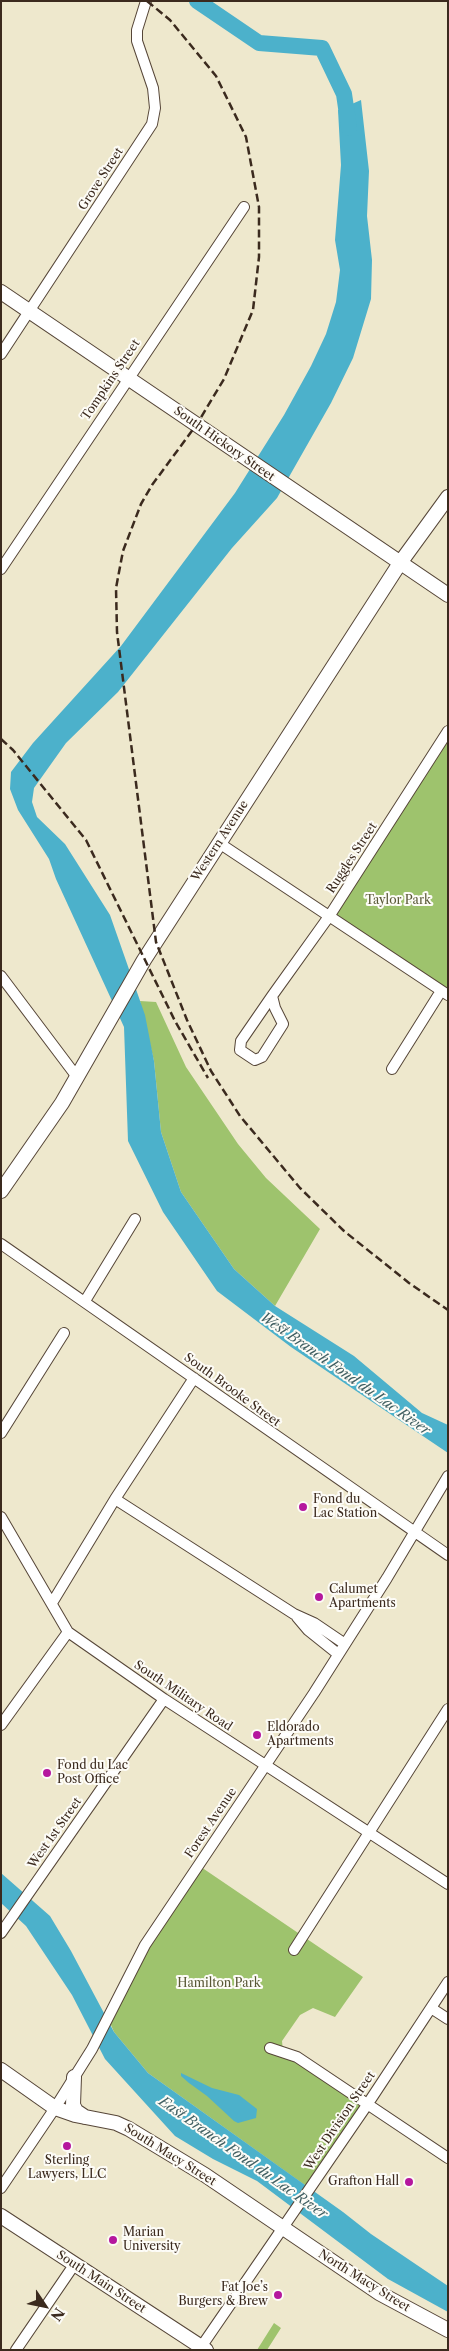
<!DOCTYPE html>
<html>
<head>
<meta charset="utf-8">
<style>
  body { margin:0 }
  #map { position:relative; width:449px; height:2351px; overflow:hidden; background:#eee8cd; font-family:"Libre Caslon Text",serif }
  canvas { display:block }
  .frame { position:absolute; inset:0; border:2px solid #3b2a1e; pointer-events:none }
  .north { position:absolute; left:20px; top:2281px; width:50px; height:50px; -webkit-text-stroke:4px #fdfcf7; paint-order:stroke; rotate:124deg; font-size:14px; font-weight:700; line-height:20px; text-align:center; color:#3b2a1e }
  .north::after { content:''; display:block; margin:auto; width:18px; height:22px; background:#3b2a1e; clip-path:polygon(50% 0,100% 100%,50% 72%,0 100%) }
</style>
</head>
<body>
<div id="map">
<canvas width="449" height="2351"></canvas>
<div class="frame"></div>
<div class="north">N</div>
</div>
<script>
const ctx = document.querySelector('canvas').getContext('2d');
ctx.lineJoin = 'round';
function paint(path, color) { ctx.fillStyle = color; ctx.fill(path, 'evenodd'); }
const poly = rows => new Path2D(rows.map(r => 'M' + r).join(''));
function trace(path, color, width, dash) { ctx.strokeStyle = color; ctx.lineWidth = width; ctx.lineCap = dash ? 'butt' : 'round'; ctx.setLineDash(dash || []); ctx.stroke(path); }
function label(font, color, halo, rows, align = 'center') {
  ctx.font = font + ' "Libre Caslon Text",serif'; ctx.lineWidth = 4; ctx.setLineDash([]); ctx.textBaseline = 'middle'; ctx.strokeStyle = halo; ctx.fillStyle = color; for (const [text, x, y, turn = 0] of rows) {
    ctx.save(); ctx.translate(x, y); ctx.rotate((+turn || 0) * Math.PI / 180); ctx.textAlign = isNaN(turn) ? turn : align; if (halo) ctx.strokeText(text, 0, 0); ctx.fillText(text, 0, 0); ctx.restore();
  }
}
paint(poly([
  [448,731,448,995,330,915],
  [140,1001,156,1002,186,1067,238,1144,266,1178,320,1229,275,1306,234,1269,181,1192,161,1132,154,1061],
  [198,1865,363,1977,335,2017,313,2008,300,2015,282,2041,283,2052,367,2105,309,2188,148,2073,114,2032,108,2018],
  [274,2323,281,2328,267,2350,257,2350]
]), '#9ec36d');
paint(poly([
  [361,100,369,171,367,216,372,260,371,299,353,358,331,403,277,498,232,548,118,692,66,743,34,788,32,802,37,817,65,844,110,915,145,1015,154,1061,161,1132,181,1192,234,1269,275,1306,354,1356,422,1413,448,1425,448,1453,291,1347,217,1291,163,1212,128,1141,124,1027,56,879,49,859,18,810,10,789,11,772,33,743,121,646,235,493,284,415,311,366,326,334,336,302,340,270,335,240,341,165,338,110],
  [1,1873,50,1916,71,1951,114,2032,148,2073,343,2212,371,2234,448,2286,448,2312,388,2279,257,2181,213,2159,175,2136,105,2059,72,1995,26,1926,1,1903],
  [181,2073,212,2088,239,2095,257,2109,256,2118,238,2123,234,2121,207,2096,189,2083,181,2076]
]), '#4cb1cb');
trace(poly([
  [197,1,259,43,322,48,344,94,349,128]
]), '#4cb1cb', 16);
const street = poly([
  [1,354,152,124,155,108,153,88,137,41,137,30,146,1],
  [1,569,244,207],
  [219,843,448,995],
  [1,976,77,1077],
  [272,996,275,1008,283,1024,262,1057,255,1060,240,1050,241,1041,272,996,330,915,448,731],
  [392,1069,441,991],
  [1,1244,448,1555],
  [85,1301,135,1219],
  [1,1433,64,1333],
  [115,1499,294,1614,314,1623,345,1644],
  [1,1517,68,1632,164,1699,448,1884],
  [52,1603,115,1499,194,1378],
  [297,1617,308,1630,338,1654],
  [1,1725,68,1632],
  [1,1933,164,1699],
  [294,1950,448,1709],
  [431,2008,448,2019],
  [270,2048,297,2057,448,2158],
  [1,2188,55,2108,92,2049,145,1945,314,1693,387,1578,448,1476],
  [16,2350,74,2265],
  [199,2350,367,2105,448,1982]
]);
const secondary = poly([
  [1,292,448,595],
  [1,1191,62,1103,144,960,400,563,448,497],
  [1,2070,55,2108,75,2115,116,2123,129,2129,205,2175,379,2293,448,2330],
  [74,2077,73,2105,76,2111,85,2117],
  [1,2216,206,2350]
]);
trace(street, '#564638', 12);
trace(secondary, '#564638', 16);
trace(street, '#fff', 10);
trace(secondary, '#fff', 14);
trace(poly([
  [147,1,170,20,216,76,246,137,259,207,259,257,253,310,224,379,197,424,152,485,141,504,123,551,116,588,117,632,156,942,187,1020,211,1071,240,1116,300,1188,344,1231,409,1283,448,1310],
  [1,739,13,750,86,840,175,1021,208,1078]
]), '#3b2a1e', 2.5, [8, 4]);
for (const [x, y, r, color] of [
  [303,1507,5,"#b5179e"],
  [319,1597,5,"#b5179e"],
  [257,1735,5,"#b5179e"],
  [47,1773,5,"#b5179e"],
  [67,2146,5,"#b5179e"],
  [409,2182,5,"#b5179e"],
  [113,2240,5,"#b5179e"],
  [278,2295,5,"#b5179e"]
]) { const dot = new Path2D(); dot.arc(x, y, r, 0, 2 * Math.PI); ctx.fillStyle = color; ctx.fill(dot); trace(dot, '#fdfcf7', 2); }
label('12px', '#3b2a1e', '#fdfcf7', [
  ["Grove Street",101,179,-57],
  ["Tompkins Street",111,380,-56],
  ["South Hickory Street",224,444,35],
  ["Western Avenue",220,841,-57],
  ["Ruggles Street",352,858,-57],
  ["South Brooke Street",232,1390,36],
  ["South Military Road",183,1696,34],
  ["Forest Avenue",211,1823,-56],
  ["West 1st Street",55,1833,-55],
  ["West Division Street",340,2121,-56],
  ["South Macy Street",170,2155,32],
  ["North Macy Street",364,2281,32],
  ["South Main Street",101,2282,33]
]);
label('12px', '#595836', '#fdfcf7', [
  ["Taylor Park",398,901],
  ["Hamilton Park",219,1984]
]);
label('12px', '#3b2a1e', '#fdfcf7', [
  ["Fond du",313,1500],
  ["Lac Station",313,1514],
  ["Calumet",329,1590],
  ["Apartments",329,1604],
  ["Eldorado",267,1728],
  ["Apartments",267,1742],
  ["Fond du Lac",57,1766],
  ["Post Office",57,1780],
  ["Sterling",67,2161,"center"],
  ["Lawyers, LLC",67,2175,"center"],
  ["Grafton Hall",399,2182,"right"],
  ["Marian",123,2233],
  ["University",123,2247],
  ["Fat Joe’s",268,2288,"right"],
  ["Burgers & Brew",268,2302,"right"]
], 'left');
label('italic 14px', '#426063', '#fdfcf7', [
  ["West Branch Fond du Lac River",345,1374,35],
  ["East Branch Fond du Lac River",243,2158,35]
]);
</script>
</body>
</html>
